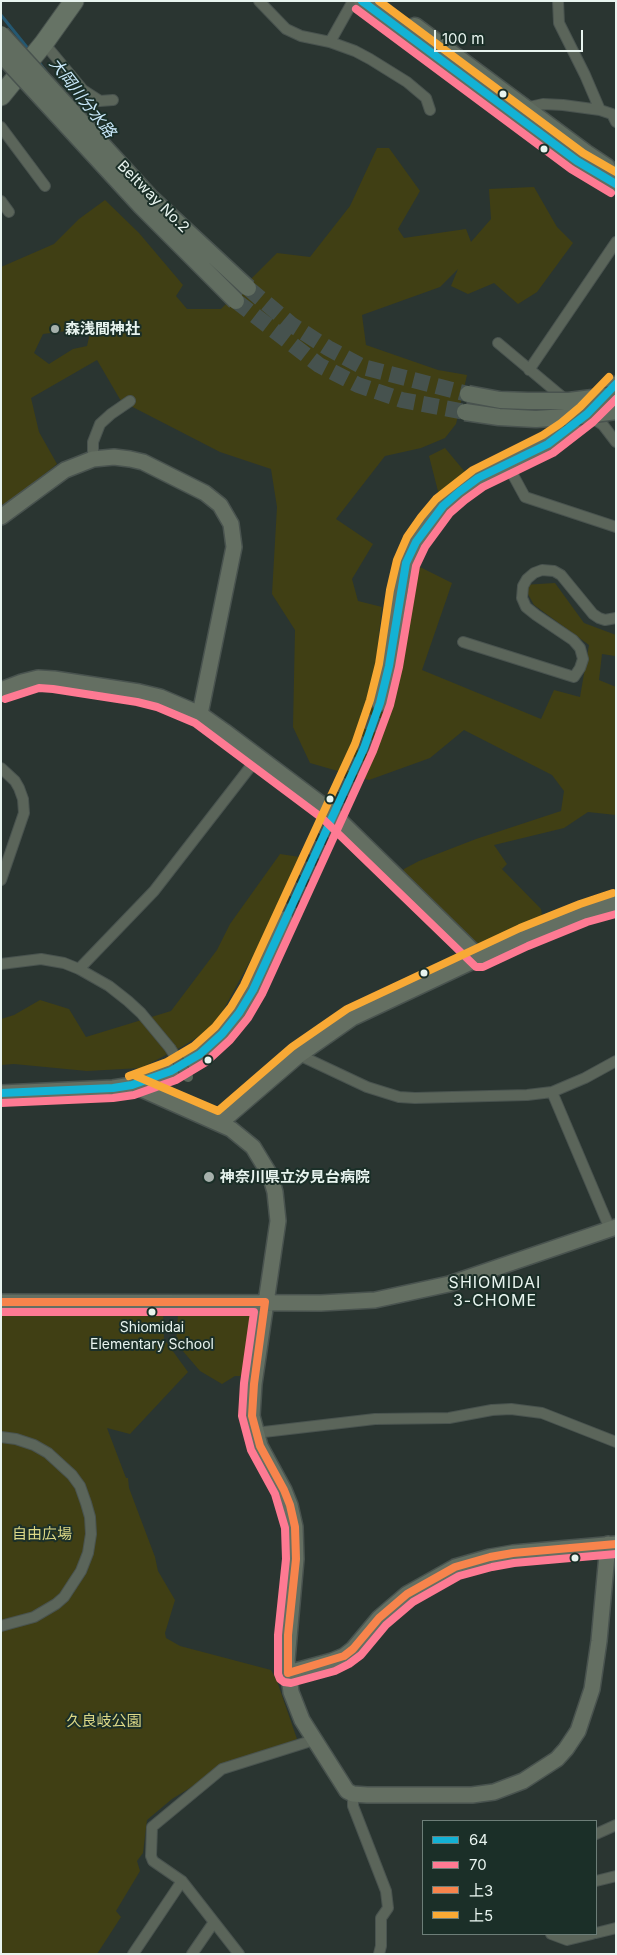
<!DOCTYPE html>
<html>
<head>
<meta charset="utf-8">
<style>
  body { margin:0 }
  #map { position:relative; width:617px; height:1955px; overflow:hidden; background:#2a3531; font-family:Inter,"Noto Sans JP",sans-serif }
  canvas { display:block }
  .frame { position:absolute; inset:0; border:2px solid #e8f4ef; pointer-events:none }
  .legend { position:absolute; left:422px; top:1820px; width:175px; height:115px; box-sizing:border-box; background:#1b2f28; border:1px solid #6d7e78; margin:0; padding:6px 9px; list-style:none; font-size:15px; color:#e8f4ef }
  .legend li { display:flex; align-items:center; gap:10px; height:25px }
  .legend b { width:25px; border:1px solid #6d7e78 }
  .scale { position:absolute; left:434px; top:30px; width:149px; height:22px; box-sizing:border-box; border:2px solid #e8f4ef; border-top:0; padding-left:6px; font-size:15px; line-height:18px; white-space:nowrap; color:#e8f4ef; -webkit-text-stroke:4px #1b2f28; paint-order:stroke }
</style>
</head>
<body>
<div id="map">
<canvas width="617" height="1955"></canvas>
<div class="frame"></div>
<ul class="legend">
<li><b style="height:6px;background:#13b2d5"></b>64</li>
<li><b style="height:6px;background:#fe7a93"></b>70</li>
<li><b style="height:6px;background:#f8844c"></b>上3</li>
<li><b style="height:6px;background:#f8a935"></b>上5</li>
</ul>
<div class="scale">100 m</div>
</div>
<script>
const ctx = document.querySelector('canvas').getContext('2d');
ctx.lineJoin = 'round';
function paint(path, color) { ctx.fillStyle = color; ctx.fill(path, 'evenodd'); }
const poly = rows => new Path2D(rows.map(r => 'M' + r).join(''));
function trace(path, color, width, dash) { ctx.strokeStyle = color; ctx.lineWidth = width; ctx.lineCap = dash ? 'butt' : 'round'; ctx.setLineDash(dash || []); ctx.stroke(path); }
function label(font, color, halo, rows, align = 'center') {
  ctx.font = font + ' Inter,"Noto Sans JP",sans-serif'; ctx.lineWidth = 4; ctx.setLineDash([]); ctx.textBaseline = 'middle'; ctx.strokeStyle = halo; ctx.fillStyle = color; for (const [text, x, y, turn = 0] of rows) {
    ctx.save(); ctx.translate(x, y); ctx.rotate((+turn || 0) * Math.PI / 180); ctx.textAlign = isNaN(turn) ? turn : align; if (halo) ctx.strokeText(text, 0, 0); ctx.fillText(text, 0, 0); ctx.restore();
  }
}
paint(poly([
  [377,148,389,148,420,191,398,229,404,238,466,229,471,242,491,219,489,189,534,187,557,227,573,243,537,292,518,304,494,283,468,294,451,286,458,269,440,287,362,315,366,345,438,370,467,375,456,424,445,438,421,448,385,456,336,519,373,544,352,579,358,601,382,607,372,697,385,699,404,626,408,592,418,566,452,583,422,670,541,719,554,690,580,697,589,645,534,605,523,585,555,583,584,623,616,635,615,656,602,654,599,680,616,687,616,815,588,812,564,828,494,845,507,864,502,869,498,865,541,909,543,921,486,946,478,944,403,871,404,869,419,861,476,839,561,811,564,791,552,775,464,730,430,758,369,780,310,763,293,727,295,630,272,594,277,507,271,469,220,452,121,401,97,360,31,398,39,432,57,464,6,505,1,504,1,267,54,244,79,219,105,200,139,233,183,285,176,296,187,309,221,309,277,253,310,257,350,206],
  [82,329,90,333,87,346,73,349,49,364,34,353,43,334],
  [445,448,470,478,454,486,440,499,429,456],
  [280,854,300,857,285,897,214,1027,183,1046,141,1068,87,1071,14,1064,1,1065,1,1019,14,1015,40,1000,69,1009,86,1037,171,1011,217,950,230,924],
  [163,1311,164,1339,188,1372,130,1434,107,1428,126,1478,128,1478,129,1488,155,1557,158,1571,175,1600,165,1633,166,1638,180,1646,271,1670,277,1681,297,1739,236,1763,206,1778,172,1799,147,1820,143,1853,137,1861,140,1871,116,1911,121,1917,97,1954,1,1954,1,1315],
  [178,1314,254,1314,244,1376,235,1376,222,1384,200,1371,176,1343]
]), '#403f14');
trace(poly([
  [1,15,30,51],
  [37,60,47,73]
]), '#255871', 3);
trace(poly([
  [285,919,339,805,364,748,380,703]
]), '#46524e', 15, [15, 8]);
trace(poly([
  [248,288,292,325,328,348,363,367,468,394],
  [236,301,319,365,358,385,402,400,465,412]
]), '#46524e', 16, [16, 8]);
const street = poly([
  [259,1,286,29,301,36,330,42,355,51,370,59,407,82,426,98,430,110],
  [558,1,559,23,585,75,600,110],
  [330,42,353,1],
  [44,43,83,90,100,101,113,100],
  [525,108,543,104,563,105,600,110,612,114,616,122],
  [1,127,45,186],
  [1,201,9,212],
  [498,343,566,400],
  [529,370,616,242],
  [588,415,603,425,616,442],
  [93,459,93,442,100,424,111,414,130,401],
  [507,464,525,497,616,527],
  [463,642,574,677,580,668,583,659,580,648,573,640,536,615,526,607,522,598,523,586,527,579,534,573,542,570,554,571,561,575,593,614,599,618,605,620,616,618],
  [1,768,15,781,19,788,23,799,24,813,1,880],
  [1,964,41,959,64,963,79,969,109,986,128,1001,141,1013,170,1048],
  [79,969,154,891,258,757],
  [299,1055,367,1087,399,1097,415,1098,527,1095,552,1092,585,1078,616,1061],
  [552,1092,610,1229],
  [255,1433,375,1419,449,1418,492,1410,511,1409,542,1413,616,1442],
  [1,1437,16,1439,34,1445,48,1453,72,1475,80,1486,86,1503,90,1517,91,1534,88,1553,81,1571,64,1597,56,1604,34,1617,1,1626],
  [353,1794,353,1806,386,1891,388,1908,381,1918,381,1946,379,1954],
  [596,1834,616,1825],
  [596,1881,616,1876],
  [596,1933,616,1928],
  [551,1934,567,1940,592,1934],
  [133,1954,182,1881],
  [192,1954,214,1922],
  [239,1954,182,1881,153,1861,151,1856,152,1827,222,1769,314,1740]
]);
const secondary = poly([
  [1,517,65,470,93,459,114,457,130,459,143,462,205,493,220,505,231,524,234,547,200,714],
  [1,690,22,682,38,678,54,679,139,692,160,697,200,714,224,731,329,810,480,958],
  [380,703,389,666,400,591,406,563,416,542,429,523,443,506,478,478,548,444,567,431,587,414,616,384],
  [132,1085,231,1129,253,1147,270,1175,275,1192,278,1221,254,1384,252,1416,260,1446,284,1490,290,1505,295,1527,296,1559,287,1660,291,1692,302,1720,347,1791,353,1794,367,1795,472,1795,494,1792,523,1781,557,1759,566,1749,578,1731,592,1689,599,1641,608,1544],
  [1,1093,113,1088,132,1085,171,1071,200,1054,222,1034,239,1013,253,990,285,919],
  [220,1123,299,1055,352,1018,524,937,584,913,616,903],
  [1,1302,321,1303,375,1300,449,1284,616,1227],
  [288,1673,332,1661,344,1656,353,1649,379,1618,407,1594,455,1567,490,1557,513,1553,616,1544]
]);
const primary = poly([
  [362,1,577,161,616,184],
  [415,26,586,153,607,167]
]);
const highway = poly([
  [1,96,44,43,74,1]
]);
trace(street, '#49534f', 12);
trace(secondary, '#49534f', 18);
trace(primary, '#49534f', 19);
trace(highway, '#49534f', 21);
trace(street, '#5b655a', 10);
trace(secondary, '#646f62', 15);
trace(primary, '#616d60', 16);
trace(highway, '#667365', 19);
const streetBridge = poly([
  [170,1048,188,1077]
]);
const primaryBridge = poly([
  [1,34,150,197,248,288],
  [1,54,141,206,236,301],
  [468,394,500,400,528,401,569,401,616,395],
  [465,412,499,417,536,419,580,416,616,411]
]);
trace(streetBridge, '#49534f', 12, []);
trace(primaryBridge, '#49534f', 19, []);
trace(streetBridge, '#5b655a', 10);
trace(primaryBridge, '#616d60', 16);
trace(poly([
  [362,1,577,161,616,184],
  [1,1093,113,1088,132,1085,171,1071,200,1054,222,1034,239,1013,253,990,364,748,380,703,389,666,406,563,416,542,443,506,459,492,478,478,548,444,587,414,616,384]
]), '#13b2d5', 8);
trace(poly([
  [356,9,571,169,611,193],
  [5,699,39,688,53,689,137,702,157,707,195,723,322,818,476,967,483,967,528,946,587,922,616,914],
  [1,1103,113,1098,134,1095,176,1080,206,1062,230,1040,248,1018,262,994,373,751,390,705,399,667,416,566,425,547,450,513,465,500,483,487,553,453,593,422,616,399],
  [1,1312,254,1312,244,1383,242,1416,251,1450,275,1494,285,1528,286,1559,278,1635,278,1674,280,1679,284,1682,291,1683,335,1671,349,1664,361,1655,386,1625,413,1602,459,1576,492,1567,514,1563,616,1554]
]), '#fe7a93', 8);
trace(poly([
  [1,1302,265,1302],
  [265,1302,254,1384,252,1416,260,1446,284,1490,290,1505,295,1527,296,1559,288,1635,288,1673],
  [288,1673,344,1656,353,1649,379,1618,407,1594,455,1567,490,1557,513,1553,616,1544]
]), '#f8844c', 8);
trace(poly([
  [379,1,583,153,616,172],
  [129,1076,167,1062,194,1046,215,1027,231,1007,244,985,355,744,370,700,379,664,390,590,397,560,407,537,421,517,436,499,473,470,543,435,561,423,580,407,609,377],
  [136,1076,218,1111,292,1047,347,1009,520,928,580,904,613,893]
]), '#f8a935', 8);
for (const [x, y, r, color] of [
  [503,94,4.5,"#e8f4ef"],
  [544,149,4.5,"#e8f4ef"],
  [55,329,5,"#a6b1ac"],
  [330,799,4.5,"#e8f4ef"],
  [424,973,4.5,"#e8f4ef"],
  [208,1060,4.5,"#e8f4ef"],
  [209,1177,6,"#a6b1ac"],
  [152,1312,4.5,"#e8f4ef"],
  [575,1558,4.5,"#e8f4ef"]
]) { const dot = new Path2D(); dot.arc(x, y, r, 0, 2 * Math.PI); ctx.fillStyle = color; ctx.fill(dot); trace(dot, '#1b2f28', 2); }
label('14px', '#e8f4ef', '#1b2f28', [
  ["Shiomidai",152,1328],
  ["Elementary School",152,1345]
]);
label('15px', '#e8f4ef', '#1b2f28', [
  ["Beltway No.2",153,197,45]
]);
label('bold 15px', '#e8f4ef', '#1b2f28', [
  ["森浅間神社",65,329],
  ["神奈川県立汐見台病院",220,1177]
], 'left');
label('15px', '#dcd887', '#1b2f28', [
  ["自由広場",42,1534],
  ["久良岐公園",104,1721]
]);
label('italic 16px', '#cbeafc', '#1b2f28', [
  ["大岡川分水路",82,98,52]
]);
ctx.letterSpacing = '1px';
label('16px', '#e8f4ef', '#1b2f28', [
  ["SHIOMIDAI",495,1283],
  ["3-CHOME",495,1301]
]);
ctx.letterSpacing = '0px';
</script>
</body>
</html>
